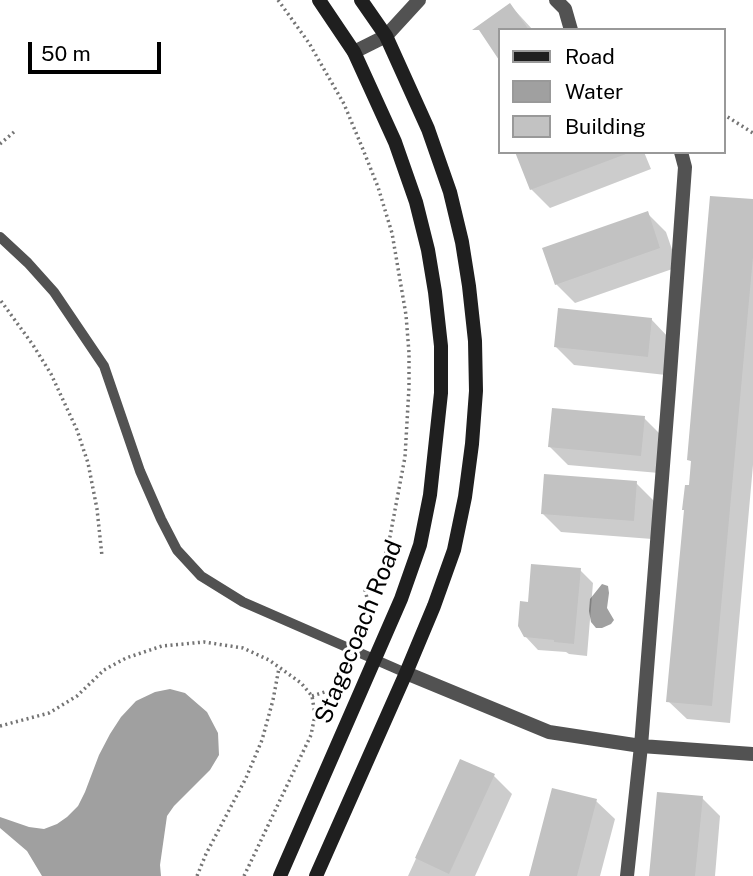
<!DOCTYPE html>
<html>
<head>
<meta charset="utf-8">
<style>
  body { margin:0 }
  #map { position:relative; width:753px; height:876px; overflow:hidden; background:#fff; font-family:"Public Sans",sans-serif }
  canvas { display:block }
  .legend { position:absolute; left:498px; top:28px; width:228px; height:126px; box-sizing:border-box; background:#fff; border:2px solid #999; margin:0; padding:9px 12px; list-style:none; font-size:21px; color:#000 }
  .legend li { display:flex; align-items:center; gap:14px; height:35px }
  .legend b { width:35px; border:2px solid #999 }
  .scale { position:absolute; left:28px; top:42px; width:133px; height:32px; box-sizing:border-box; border:4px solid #000; border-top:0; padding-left:9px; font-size:21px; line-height:24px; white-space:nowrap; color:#000; -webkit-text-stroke:5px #fff; paint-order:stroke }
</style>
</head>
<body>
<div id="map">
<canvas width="753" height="876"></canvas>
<ul class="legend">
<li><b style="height:9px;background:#1f1f1f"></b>Road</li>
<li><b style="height:19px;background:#a0a0a0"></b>Water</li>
<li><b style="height:19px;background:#c2c2c2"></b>Building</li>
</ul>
<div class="scale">50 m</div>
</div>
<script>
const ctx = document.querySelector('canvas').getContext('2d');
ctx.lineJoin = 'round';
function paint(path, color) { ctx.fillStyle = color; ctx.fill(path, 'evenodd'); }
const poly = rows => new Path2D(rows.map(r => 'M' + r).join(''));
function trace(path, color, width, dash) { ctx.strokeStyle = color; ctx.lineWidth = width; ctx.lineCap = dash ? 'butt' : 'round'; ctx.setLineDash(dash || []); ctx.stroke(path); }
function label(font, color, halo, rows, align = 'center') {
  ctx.font = font + ' "Public Sans",sans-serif'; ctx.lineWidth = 6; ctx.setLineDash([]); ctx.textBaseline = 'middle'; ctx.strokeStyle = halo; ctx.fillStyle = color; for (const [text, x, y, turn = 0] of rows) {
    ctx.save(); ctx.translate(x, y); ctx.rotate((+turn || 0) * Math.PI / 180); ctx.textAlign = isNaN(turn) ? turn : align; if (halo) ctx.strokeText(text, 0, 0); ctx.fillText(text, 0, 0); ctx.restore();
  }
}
paint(poly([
  [602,584,608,586,609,593,607,608,614,620,611,624,602,628,596,628,591,622,589,611,590,599],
  [170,689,185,693,207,712,218,733,219,755,210,770,174,806,167,816,160,865,161,876,42,876,27,851,0,828,0,817,29,827,44,829,57,824,67,817,78,806,85,792,99,755,110,734,121,717,136,701,155,692]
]), '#a0a0a0');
paint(poly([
  [510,5,533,30,499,30,499,56,479,27],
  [523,152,644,152,651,169,550,208,531,189],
  [753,201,753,465,730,723,687,719,668,701,691,487,693,463,689,459],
  [647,213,666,232,678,267,575,303,556,284],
  [651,319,669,338,666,375,574,365,556,347],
  [644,418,663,437,659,473,568,465,550,447],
  [636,483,655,502,652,539,561,532,543,514],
  [580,570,593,583,587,656,569,654,566,652,538,650,525,636,529,604],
  [461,761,494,776,512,794,475,876,408,876],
  [702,798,720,816,715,876,651,876],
  [596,801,615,819,600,876,531,876]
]), '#0003');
paint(poly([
  [510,3,529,30,499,30,499,60,479,30,472,30],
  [515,152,626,152,626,154,530,190],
  [710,196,753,199,753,257,712,706,666,702,684,510,682,510,685,485,689,485,691,461,687,460],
  [648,211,660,248,555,285,542,248],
  [558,308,652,318,648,357,554,347],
  [552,408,645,416,641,456,548,447],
  [544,474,637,481,634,521,541,514],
  [531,564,581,568,574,644,554,642,554,640,524,637,518,626,520,601,528,602],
  [460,759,495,774,449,874,415,858],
  [552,788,597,799,577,876,529,876],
  [657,792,703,796,695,876,649,876]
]), '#c2c2c2');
trace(poly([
  [278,0,309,43,344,104,362,147,378,187,392,233,406,315,409,353,409,387,405,457,388,547,381,568,365,590,368,602,355,637],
  [723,114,753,133],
  [0,144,14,132],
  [1,301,33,345,51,374,77,430,88,463,97,509,102,556],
  [312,696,334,689,346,660],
  [0,726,49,713,77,696,104,670,126,658,162,646,204,642,243,648,269,660,301,683,312,696,315,715,311,735,244,876],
  [197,876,206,854,246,778,262,740,273,700,279,668]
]), '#747474', 3.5, [2, 3.5]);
trace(poly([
  [0,237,28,263,54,292,104,366,140,471,161,519,177,550,201,576,243,602,406,673]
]), '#525252', 10);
trace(poly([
  [556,0,565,9,571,30],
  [354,52,386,36,419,0],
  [406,673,549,732,641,746,753,754],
  [627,876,641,746,669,389,685,167,681,152]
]), '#525252', 14);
trace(poly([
  [280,876,401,599,420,545,430,495,441,393,441,346,435,292,428,250,416,202,395,142,354,52,319,0],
  [316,876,406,673,434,606,454,550,465,497,472,444,476,391,475,341,469,286,462,242,450,192,428,129,386,36,361,0]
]), '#1f1f1f', 14);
label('24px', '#000', '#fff', [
  ["Stagecoach Road",359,632,-68]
]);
</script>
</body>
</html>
